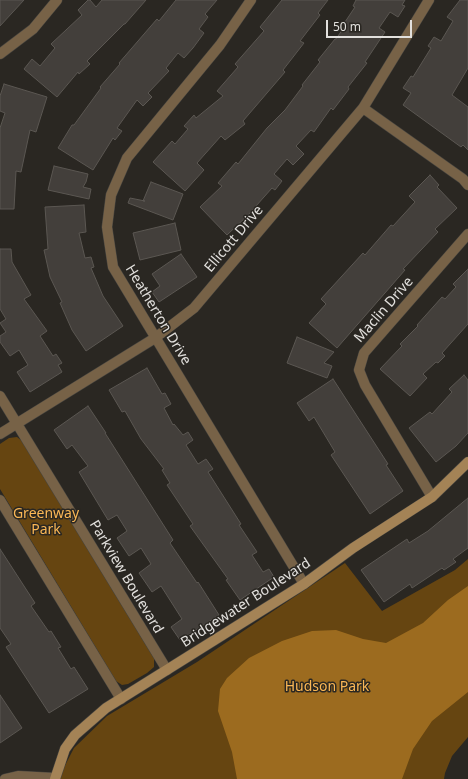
<!DOCTYPE html>
<html>
<head>
<meta charset="utf-8">
<style>
  body { margin:0 }
  #map { position:relative; width:468px; height:779px; overflow:hidden; background:#2a2722; font-family:"Noto Sans",sans-serif }
  canvas { display:block }
  .scale { position:absolute; left:326px; top:20px; width:86px; height:18px; box-sizing:border-box; border:2px solid #e2e0dd; border-top:0; padding-left:5px; font-size:12px; line-height:14px; white-space:nowrap; color:#e2e0dd; -webkit-text-stroke:3px #2a2722; paint-order:stroke }
</style>
</head>
<body>
<div id="map">
<canvas width="468" height="779"></canvas>
<div class="scale">50 m</div>
</div>
<script>
const ctx = document.querySelector('canvas').getContext('2d');
ctx.lineJoin = 'round';
function paint(path, color) { ctx.fillStyle = color; ctx.fill(path, 'evenodd'); }
const poly = rows => new Path2D(rows.map(r => 'M' + r).join(''));
function trace(path, color, width, dash) { ctx.strokeStyle = color; ctx.lineWidth = width; ctx.lineCap = dash ? 'butt' : 'round'; ctx.setLineDash(dash || []); ctx.stroke(path); }
function label(font, color, halo, rows, align = 'center') {
  ctx.font = font + ' "Noto Sans",sans-serif'; ctx.lineWidth = 3; ctx.setLineDash([]); ctx.textBaseline = 'middle'; ctx.strokeStyle = halo; ctx.fillStyle = color; for (const [text, x, y, turn = 0] of rows) {
    ctx.save(); ctx.translate(x, y); ctx.rotate((+turn || 0) * Math.PI / 180); ctx.textAlign = isNaN(turn) ? turn : align; if (halo) ctx.strokeText(text, 0, 0); ctx.fillText(text, 0, 0); ctx.restore();
  }
}
paint(poly([
  [17,437,22,441,154,658,154,667,147,673,128,684,122,685,116,681,0,489,0,444,9,438],
  [468,559,468,737,452,756,445,773,444,779,58,779,74,748,107,716,197,662,345,563,382,611,455,570]
]), '#664511');
paint(poly([
  [468,586,468,692,432,721,413,749,402,779,237,779,232,752,218,711,220,689,227,678,249,658,282,641,312,631,336,630,363,639,386,643,423,623,448,600]
]), '#9c6b1f');
const building = poly([
  [0,0,24,0,0,26,0,0],
  [88,0,90,0,96,7,102,0,146,0,125,24,124,24,87,61,90,64,79,74,78,72,57,97,24,69,32,59,40,66,55,48,51,44,82,15,78,10,88,0],
  [176,0,217,0,205,14,208,17,199,29,204,33,193,48,184,58,178,53,166,68,169,71,148,93,152,97,143,106,137,100,117,128,122,131,115,140,113,138,93,170,58,148,72,125,74,125,101,88,100,87,120,64,119,63,157,19,159,21,176,0],
  [282,0,328,0,318,13,320,15,300,41,304,43,283,70,285,72,243,121,245,124,225,140,221,136,197,163,204,170,185,191,153,162,172,141,175,144,188,129,184,126,194,115,196,118,223,96,217,91,238,67,235,64,264,31,260,27,282,0],
  [356,0,405,0,402,5,405,6,398,17,390,12,379,28,385,32,365,62,367,63,348,87,349,89,333,110,331,108,314,132,311,130,296,146,304,154,293,165,287,159,274,174,282,181,275,190,272,188,248,215,227,235,200,207,222,186,218,183,236,162,238,164,267,128,285,110,303,86,302,85,320,62,318,60,335,39,336,39,347,23,345,22,355,7,353,6,356,0],
  [460,0,468,0,468,68,452,95,468,107,468,150,463,145,461,147,403,105,411,93,403,88,411,76,413,77,431,48,428,46,434,37,441,41,453,21,447,17,460,0],
  [4,84,47,97,36,132,30,130,21,172,16,171,14,209,0,209,0,128,5,113,0,111,0,96,4,84],
  [54,166,88,174,86,182,83,187,91,189,89,199,48,190,54,166],
  [430,175,439,185,437,187,457,208,435,229,438,232,403,269,405,270,337,348,309,323,326,304,321,299,363,253,365,255,391,225,393,226,415,202,409,196,430,175],
  [151,182,183,194,173,220,128,203,130,198,145,201,143,201,151,182],
  [84,205,86,232,79,233,85,258,91,257,94,267,91,268,103,296,123,326,86,351,72,330,60,303,62,302,50,277,44,250,48,249,45,207,84,205],
  [175,223,181,250,140,260,133,233,175,223],
  [0,249,11,249,12,262,31,295,24,299,47,331,40,336,53,356,56,354,62,363,58,365,62,372,30,392,17,372,28,365,19,350,10,356,0,342,0,336,6,332,0,323,6,319,0,309,0,249],
  [181,254,197,277,159,302,152,292,160,286,152,274,181,254],
  [468,269,468,324,442,353,445,356,438,363,436,362,423,374,427,378,410,396,380,369,402,346,400,344,418,326,417,325,442,297,445,299,456,287,453,284,468,269],
  [297,337,334,352,324,363,332,366,327,378,287,363,297,337],
  [147,368,162,394,165,393,171,404,164,408,173,425,174,424,183,435,188,432,193,440,186,445,198,464,206,459,213,469,208,472,241,524,239,525,257,552,252,555,263,572,269,569,274,577,240,600,226,580,228,579,190,526,193,524,167,485,170,483,162,470,164,469,141,439,125,411,122,412,109,390,147,368],
  [464,375,468,380,468,433,456,446,436,462,409,428,430,412,432,414,452,392,449,389,464,375],
  [333,379,388,464,386,465,403,491,370,514,331,455,335,452,314,417,309,421,297,403,333,379],
  [88,406,106,433,105,433,173,540,170,543,197,583,198,582,219,615,180,640,171,627,182,619,161,586,152,592,139,573,151,564,141,548,129,556,117,538,127,531,117,515,108,520,79,472,88,466,72,445,67,449,54,430,88,406],
  [468,498,468,548,453,559,456,562,444,570,442,568,412,588,410,584,384,602,361,570,407,539,409,543,428,531,468,498],
  [0,549,35,603,31,606,49,632,51,631,61,647,58,648,71,669,74,667,88,689,49,713,6,647,11,644,0,628,0,549],
  [0,695,22,728,0,743,0,695]
]);
paint(building, '#433f3b');
trace(building, '#5b5752', 1);
const street = poly([
  [251,0,220,45,127,158,111,195,107,227,113,267,304,584],
  [0,54,33,29,57,0],
  [363,108,463,179,468,185],
  [0,396,167,670],
  [0,434,155,338,194,308,363,108,429,0],
  [432,497,365,385,359,370,364,353,468,234],
  [0,500,121,699],
  [5,779,18,776,55,778]
]);
const secondary = poly([
  [55,779,65,749,75,735,106,708,304,584,353,548,432,497,468,462]
]);
trace(street, '#474540', 11);
trace(secondary, '#474540', 11);
trace(street, '#776247', 10);
trace(secondary, '#a48356', 10);
label('14px', '#e2e0dd', '#2a2722', [
  ["Ellicott Drive",234,239,-50],
  ["Maclin Drive",384,310,-49],
  ["Heatherton Drive",158,315,59],
  ["Parkview Boulevard",126,577,59],
  ["Bridgewater Boulevard",246,603,-33]
]);
label('14px', '#fab755', '#2a2722', [
  ["Greenway",46,514],
  ["Park",46,530],
  ["Hudson Park",327,687]
]);
</script>
</body>
</html>
